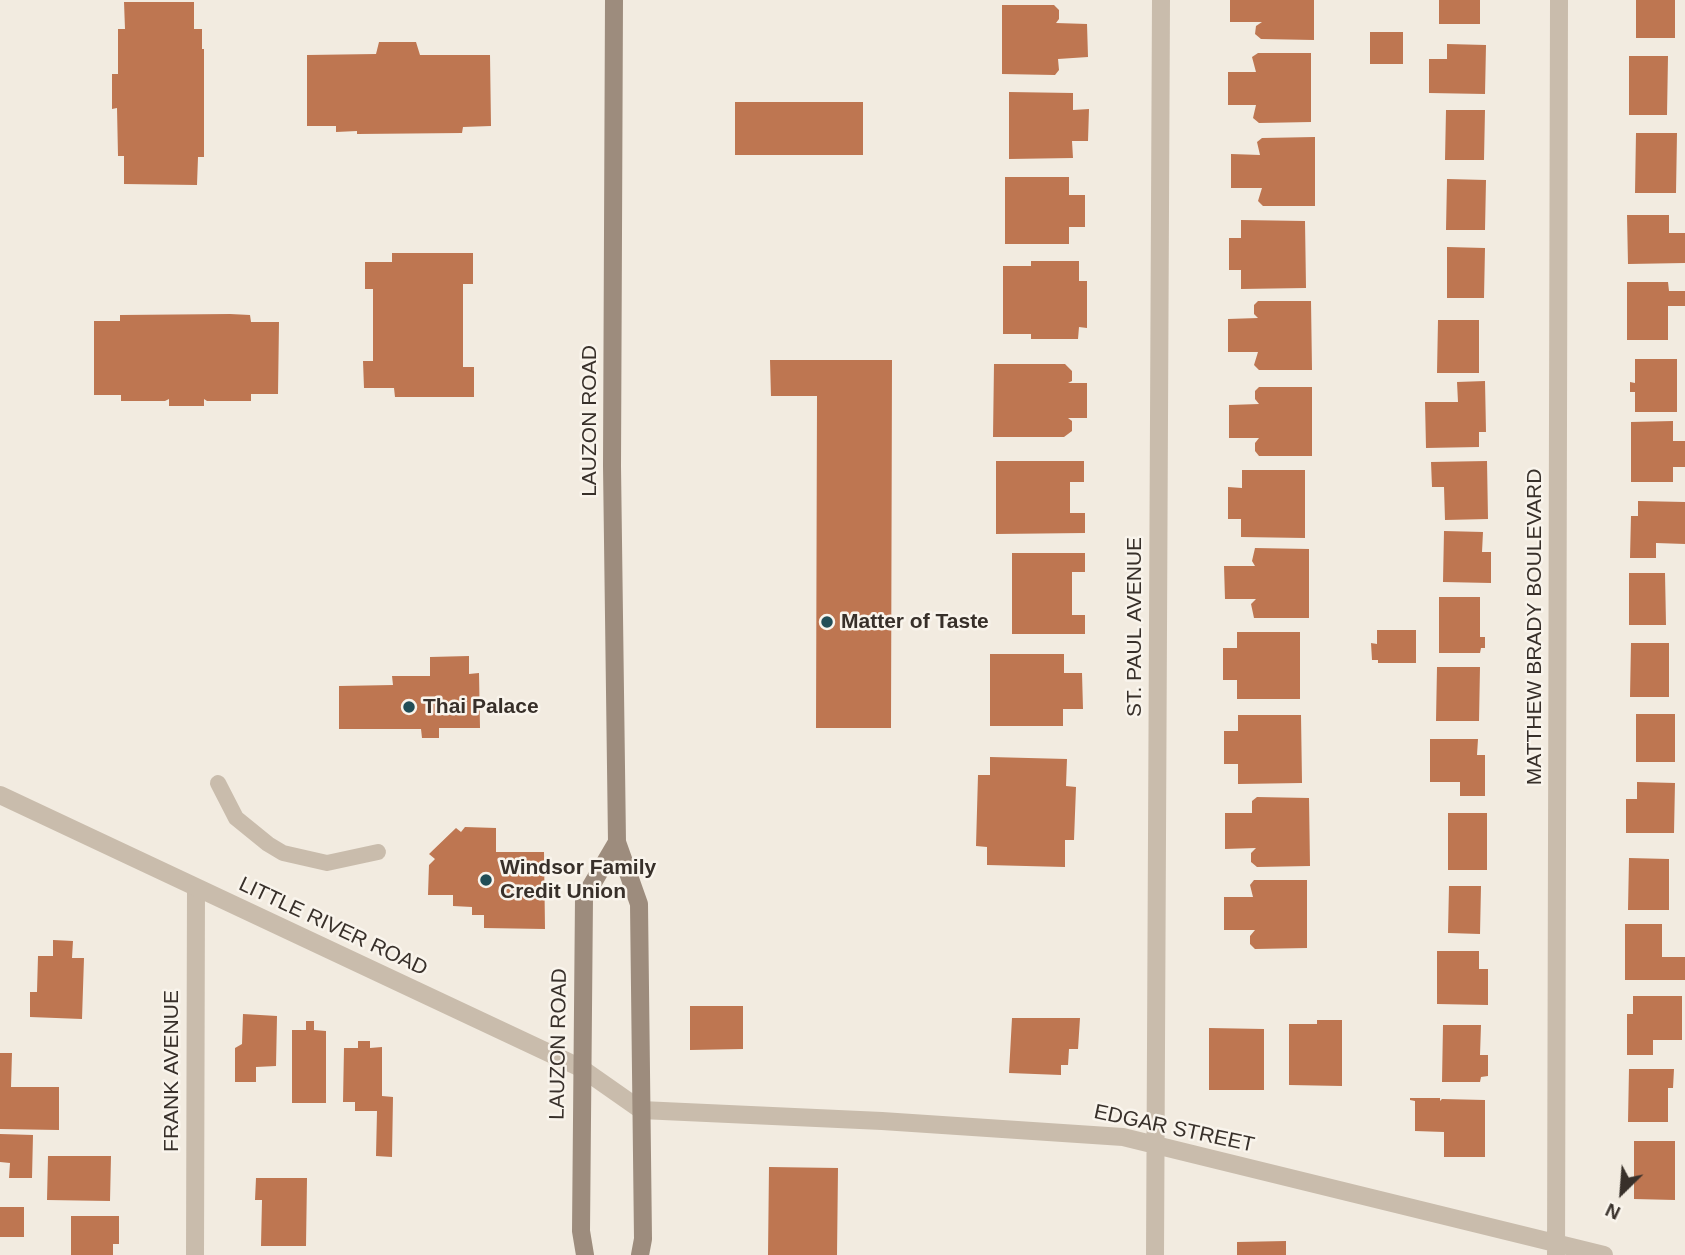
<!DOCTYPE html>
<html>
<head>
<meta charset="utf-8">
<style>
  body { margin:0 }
  #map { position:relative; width:1685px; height:1255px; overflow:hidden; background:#f2ebe0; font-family:Helvetica,sans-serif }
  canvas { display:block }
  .north { position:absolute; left:1587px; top:1157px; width:70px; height:70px; -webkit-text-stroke:5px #f9f4ec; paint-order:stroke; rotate:205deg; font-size:19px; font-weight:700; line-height:28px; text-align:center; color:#38302a }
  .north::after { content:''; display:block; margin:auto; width:24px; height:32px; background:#38302a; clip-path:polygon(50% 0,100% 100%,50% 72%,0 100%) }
</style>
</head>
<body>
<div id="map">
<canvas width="1685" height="1255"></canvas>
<div class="north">N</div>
</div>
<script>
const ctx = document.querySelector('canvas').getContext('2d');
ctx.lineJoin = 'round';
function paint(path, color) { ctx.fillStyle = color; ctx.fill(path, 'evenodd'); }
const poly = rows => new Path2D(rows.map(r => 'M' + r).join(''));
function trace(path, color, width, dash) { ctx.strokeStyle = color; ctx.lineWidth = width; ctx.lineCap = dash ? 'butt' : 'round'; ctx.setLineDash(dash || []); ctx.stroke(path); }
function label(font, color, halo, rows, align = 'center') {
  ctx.font = font + ' Helvetica,sans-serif'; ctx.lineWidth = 5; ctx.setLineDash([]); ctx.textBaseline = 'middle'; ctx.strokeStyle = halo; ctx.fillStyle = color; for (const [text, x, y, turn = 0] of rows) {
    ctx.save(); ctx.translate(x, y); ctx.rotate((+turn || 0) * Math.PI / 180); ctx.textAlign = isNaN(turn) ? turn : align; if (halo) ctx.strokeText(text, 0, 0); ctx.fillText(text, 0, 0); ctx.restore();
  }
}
paint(poly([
  [1230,0,1314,0,1314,40,1261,39,1255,34,1256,26,1262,22,1230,22],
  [1439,0,1480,0,1480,24,1439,24],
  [1636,0,1675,0,1675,38,1636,38],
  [124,2,194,2,194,29,202,29,202,49,204,49,204,157,198,157,197,185,124,184,124,156,118,156,117,108,112,109,112,74,118,74,118,29,125,29],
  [1002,5,1054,5,1059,10,1059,19,1056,23,1087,24,1088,57,1058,59,1059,70,1055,75,1002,74],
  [1370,32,1403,32,1403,64,1370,64],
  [379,42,416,42,420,55,490,55,491,126,463,127,462,133,357,134,357,131,336,132,336,126,307,126,307,55,376,54],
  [1447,44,1486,45,1485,94,1429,93,1429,59,1447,59],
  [1258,53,1311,53,1311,122,1259,123,1253,118,1256,105,1228,105,1228,72,1256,72,1252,57],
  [1629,56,1668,56,1667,115,1629,115],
  [1009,92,1073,93,1073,110,1089,109,1088,141,1072,141,1073,158,1009,159],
  [735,102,863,102,863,155,735,155],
  [1446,110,1485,110,1484,160,1445,160],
  [1636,133,1677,133,1676,193,1635,193],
  [1315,137,1315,206,1263,206,1258,201,1262,188,1231,188,1231,154,1260,155,1257,142,1262,138],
  [1005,177,1069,177,1069,195,1085,195,1085,227,1069,227,1069,244,1005,244],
  [1447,179,1486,180,1485,230,1446,230],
  [1627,215,1669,215,1669,233,1685,233,1685,263,1628,264],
  [1241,220,1305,221,1306,288,1241,289,1241,270,1229,270,1229,238,1241,238],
  [1447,247,1485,248,1484,298,1447,298],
  [392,253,473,253,473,284,463,284,463,367,474,367,474,397,395,397,394,388,364,388,363,361,373,361,373,289,365,289,365,262,392,262],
  [1031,261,1079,261,1079,281,1087,281,1087,328,1079,327,1078,339,1031,339,1031,334,1003,334,1003,266,1031,266],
  [1627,282,1668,282,1669,291,1685,291,1685,306,1668,306,1668,340,1627,340],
  [1258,301,1311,301,1312,370,1259,370,1254,365,1258,352,1228,352,1228,319,1258,318,1254,314,1254,305],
  [230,314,250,315,251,322,279,322,278,394,251,394,251,401,207,401,204,399,204,406,169,406,169,399,165,401,121,401,121,395,94,395,94,321,120,321,120,315],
  [1438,320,1479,320,1479,373,1437,373],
  [1635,359,1677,359,1677,412,1635,412,1635,392,1630,392,1630,382,1635,383],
  [770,360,892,360,891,728,816,728,817,396,771,396],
  [994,364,1065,364,1072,371,1072,381,1068,383,1087,383,1087,418,1068,418,1072,421,1072,431,1064,437,993,437],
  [1485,381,1486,432,1479,432,1479,447,1426,448,1425,402,1458,402,1457,382],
  [1259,387,1312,387,1312,456,1259,456,1255,451,1255,443,1259,438,1229,438,1229,405,1259,404,1255,399,1255,391],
  [1673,421,1673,441,1685,441,1685,467,1673,467,1673,482,1631,482,1631,422],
  [996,461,1084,461,1084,482,1070,482,1070,513,1085,513,1085,533,996,534],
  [1487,461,1488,519,1445,520,1444,487,1432,487,1431,462],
  [1242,470,1305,470,1305,538,1241,537,1241,519,1228,519,1228,487,1242,488],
  [1638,501,1685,502,1685,544,1656,543,1656,558,1630,558,1631,516,1638,516],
  [1444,531,1483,532,1482,552,1491,552,1491,583,1443,582],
  [1255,548,1309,549,1309,618,1254,618,1251,604,1256,599,1225,599,1224,566,1255,566,1252,561],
  [1012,553,1085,553,1085,572,1072,572,1072,615,1085,615,1085,634,1012,634],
  [1629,573,1665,573,1666,625,1629,625],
  [1439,597,1480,597,1480,637,1485,637,1485,648,1481,648,1480,653,1439,653],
  [1377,630,1416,630,1416,663,1378,663,1378,660,1372,660,1371,643,1377,644],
  [1237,632,1300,632,1300,699,1237,699,1237,680,1223,680,1223,648,1237,648],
  [1631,643,1669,643,1669,697,1630,697],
  [990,654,1064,654,1064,673,1082,673,1083,709,1063,709,1063,726,990,726],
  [469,656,469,674,479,673,480,728,439,728,439,738,422,738,421,729,339,729,339,686,393,685,392,676,430,676,430,657],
  [1437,667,1480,667,1479,721,1436,721],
  [1636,714,1675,714,1675,762,1636,762],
  [1238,715,1301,715,1302,783,1238,784,1238,764,1224,764,1224,731,1238,731],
  [1430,739,1478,739,1477,755,1485,755,1485,796,1460,796,1460,782,1430,782],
  [990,757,1067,759,1066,786,1076,787,1074,840,1065,840,1065,867,987,865,987,847,976,846,978,775,990,775],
  [1637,782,1675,783,1674,833,1626,833,1626,799,1637,799],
  [1257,797,1309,798,1310,866,1257,867,1251,862,1251,853,1256,848,1225,849,1225,813,1252,813,1252,801],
  [1448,813,1487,813,1487,870,1448,870],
  [465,827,496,828,496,852,544,852,545,929,484,928,484,915,472,915,472,907,453,906,453,895,428,895,429,865,435,859,429,854,456,828,461,832],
  [1629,858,1669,859,1669,910,1628,910],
  [1254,880,1307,880,1307,948,1255,949,1250,944,1250,936,1255,930,1224,930,1224,897,1253,897,1250,885],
  [1449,886,1481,886,1480,934,1448,933],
  [1625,924,1662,924,1662,957,1685,957,1685,980,1625,980],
  [53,940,73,941,72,958,84,958,82,1019,30,1017,30,992,37,992,38,956,53,956],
  [1437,951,1479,951,1479,969,1488,969,1488,1005,1437,1004],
  [1633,996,1682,996,1682,1040,1653,1040,1653,1055,1627,1055,1627,1014,1633,1014],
  [690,1006,743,1006,743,1049,690,1050],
  [243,1014,277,1016,276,1066,256,1067,256,1082,235,1082,235,1048,242,1044],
  [1012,1018,1080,1018,1078,1049,1069,1049,1068,1065,1061,1065,1061,1075,1009,1073],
  [1317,1020,1342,1020,1342,1086,1289,1085,1289,1024,1317,1024],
  [306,1021,314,1021,314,1030,326,1031,326,1103,292,1103,292,1030,306,1030],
  [1443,1025,1481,1025,1480,1055,1488,1055,1488,1076,1481,1077,1480,1082,1442,1082],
  [1209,1028,1264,1029,1264,1090,1209,1090],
  [358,1041,370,1041,370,1048,382,1047,382,1096,393,1097,392,1157,376,1156,377,1111,355,1111,355,1102,343,1102,344,1048,358,1048],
  [0,1053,12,1053,11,1087,59,1087,59,1130,0,1129],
  [1629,1069,1674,1069,1673,1088,1668,1088,1668,1122,1628,1122],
  [1410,1098,1440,1098,1440,1101,1442,1099,1485,1100,1485,1157,1444,1157,1444,1132,1415,1131,1415,1101,1410,1100],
  [0,1134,33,1135,32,1178,9,1178,10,1163,0,1162],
  [1634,1141,1675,1141,1675,1200,1634,1199],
  [48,1156,111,1156,110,1201,47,1200],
  [769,1167,838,1168,837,1255,768,1255],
  [256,1178,307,1178,306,1246,261,1246,262,1200,255,1200],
  [0,1207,24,1207,24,1237,0,1237],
  [71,1216,119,1216,119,1244,113,1244,113,1255,71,1255],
  [1286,1241,1286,1255,1237,1255,1237,1242]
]), '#be7651');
trace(poly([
  [218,783,236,818,268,844,283,853,327,863,378,852]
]), '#c9bcac', 16);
trace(poly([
  [641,1110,882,1121,1123,1137,1604,1255],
  [195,1255,196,888],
  [1155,1255,1161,0],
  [1556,1255,1559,0]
]), '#c9bcac', 18);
trace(poly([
  [0,795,581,1068,641,1110]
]), '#c9bcac', 18);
trace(poly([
  [614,0,612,466,617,842,639,904,643,1239,640,1255],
  [585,1255,581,1231,584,898,617,842]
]), '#9d8c7d', 18);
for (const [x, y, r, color] of [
  [827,622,7,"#224e57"],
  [409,707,7,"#224e57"],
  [486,880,7,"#224e57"]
]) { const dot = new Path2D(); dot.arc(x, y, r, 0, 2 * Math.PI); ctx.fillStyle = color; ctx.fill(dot); trace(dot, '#f9f4ec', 2.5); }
label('21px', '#38302a', '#f9f4ec', [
  ["LAUZON ROAD",590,421,-90],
  ["ST. PAUL AVENUE",1135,627,-90],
  ["MATTHEW BRADY BOULEVARD",1535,627,-90],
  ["LITTLE RIVER ROAD",333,927,25],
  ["LAUZON ROAD",559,1044,-89],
  ["FRANK AVENUE",172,1071,-90],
  ["EDGAR STREET",1174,1129,12]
]);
label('bold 21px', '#38302a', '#f9f4ec', [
  ["Matter of Taste",841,622],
  ["Thai Palace",423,707],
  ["Windsor Family",500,868],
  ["Credit Union",500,892]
], 'left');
</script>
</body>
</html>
